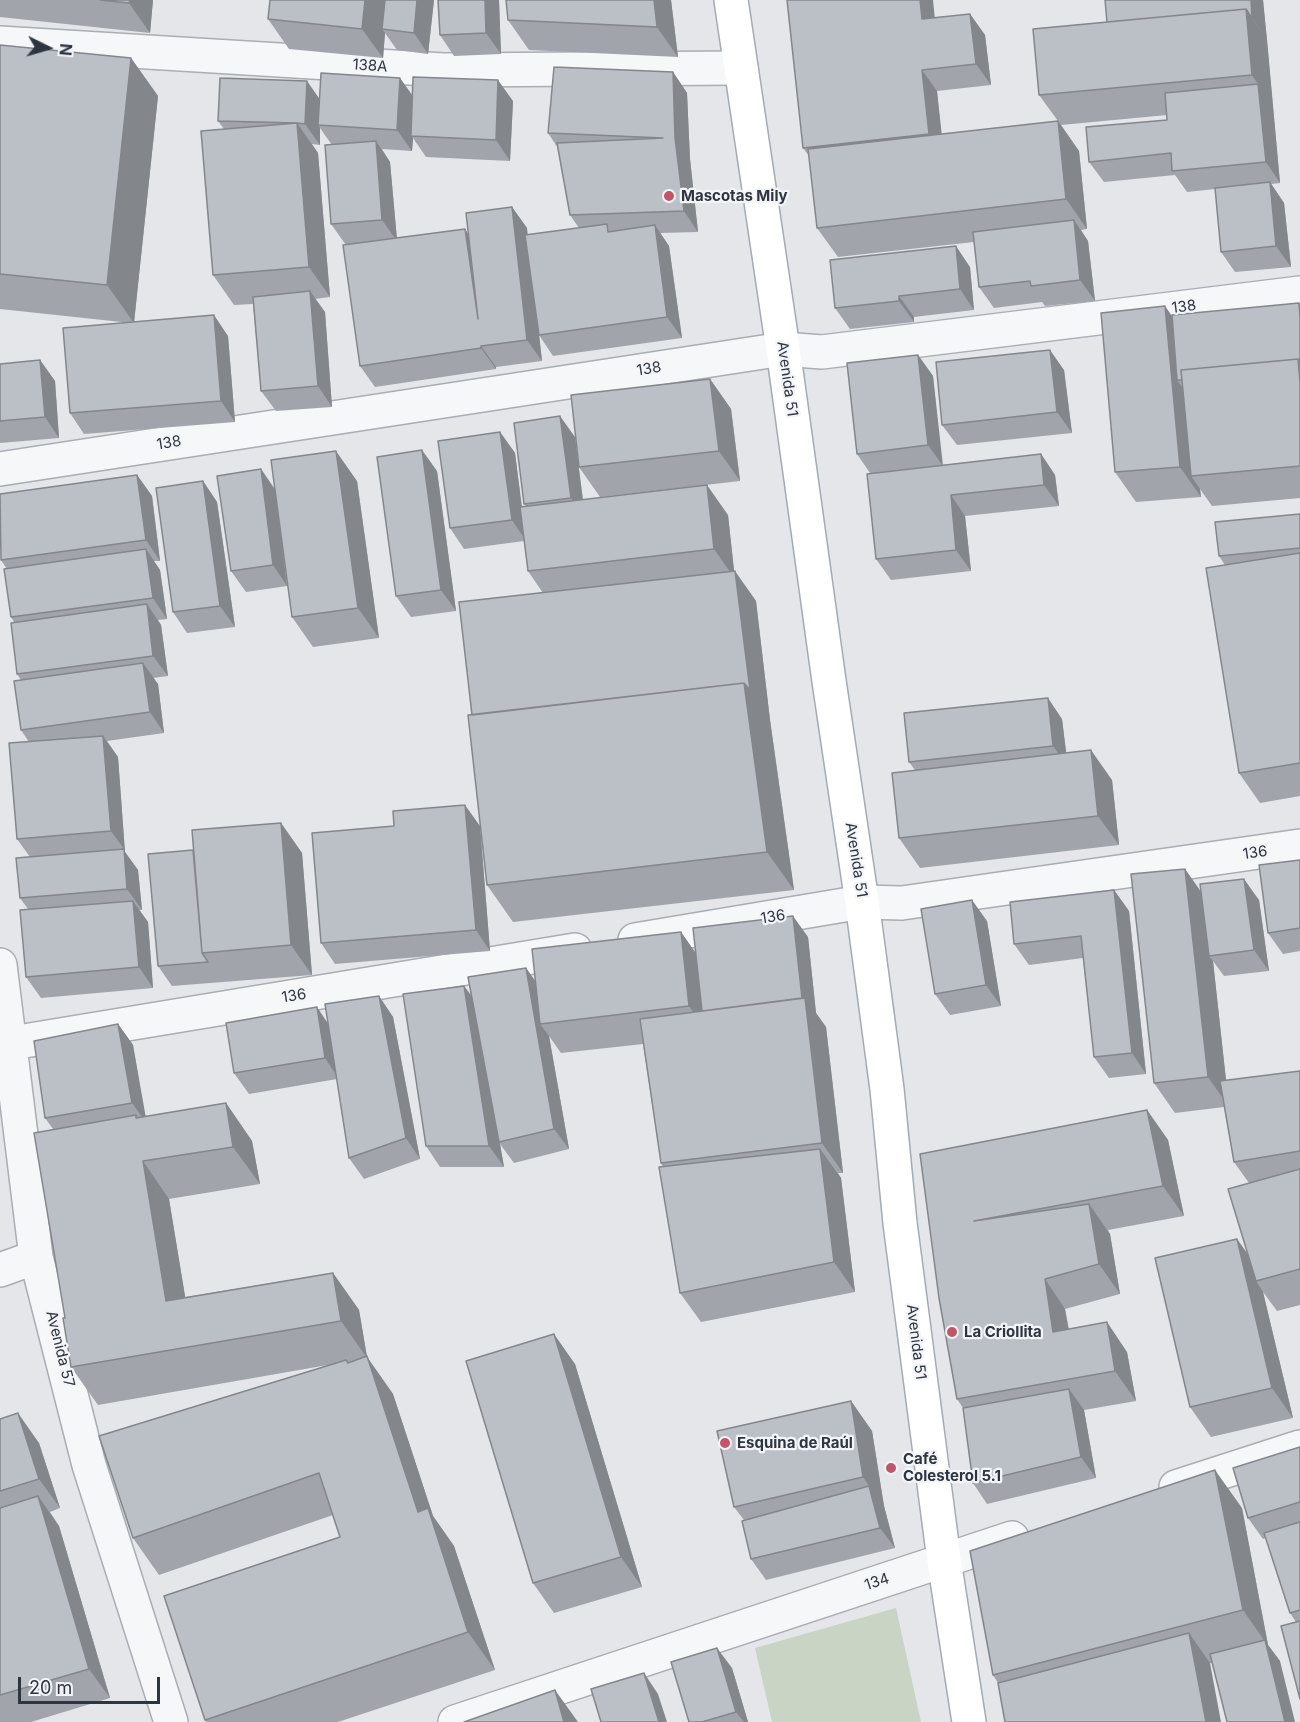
<!DOCTYPE html>
<html>
<head>
<meta charset="utf-8">
<style>
  body { margin:0 }
  #map { position:relative; width:1300px; height:1722px; overflow:hidden; background:#e4e6ea; font-family:Inter,sans-serif }
  canvas { display:block }
  .north { position:absolute; left:18px; top:18px; width:60px; height:60px; -webkit-text-stroke:4px #f3f5f8; paint-order:stroke; rotate:95deg; font-size:16px; font-weight:700; line-height:24px; text-align:center; color:#2d3541 }
  .north::after { content:''; display:block; margin:auto; width:21px; height:27px; background:#2d3541; clip-path:polygon(50% 0,100% 100%,50% 72%,0 100%) }
  .scale { position:absolute; left:18px; top:1677px; width:142px; height:27px; box-sizing:border-box; border:3px solid #2d3541; border-top:0; padding-left:8px; font-size:18px; line-height:21px; white-space:nowrap; color:#2d3541; -webkit-text-stroke:4px #f3f5f8; paint-order:stroke }
</style>
</head>
<body>
<div id="map">
<canvas width="1300" height="1722"></canvas>
<div class="north">N</div>
<div class="scale">20 m</div>
</div>
<script>
const ctx = document.querySelector('canvas').getContext('2d');
ctx.lineJoin = 'round';
function paint(path, color) { ctx.fillStyle = color; ctx.fill(path, 'evenodd'); }
const poly = rows => new Path2D(rows.map(r => 'M' + r).join(''));
function trace(path, color, width, dash) { ctx.strokeStyle = color; ctx.lineWidth = width; ctx.lineCap = dash ? 'butt' : 'round'; ctx.setLineDash(dash || []); ctx.stroke(path); }
function label(font, color, halo, rows, align = 'center') {
  ctx.font = font + ' Inter,sans-serif'; ctx.lineWidth = 4.5; ctx.setLineDash([]); ctx.textBaseline = 'middle'; ctx.strokeStyle = halo; ctx.fillStyle = color; for (const [text, x, y, turn = 0] of rows) {
    ctx.save(); ctx.translate(x, y); ctx.rotate((+turn || 0) * Math.PI / 180); ctx.textAlign = isNaN(turn) ? turn : align; if (halo) ctx.strokeText(text, 0, 0); ctx.fillText(text, 0, 0); ctx.restore();
  }
}
paint(poly([
  [896,1608,921,1722,772,1722,755,1648]
]), '#c9d4c5');
const minor = poly([
  [0,43,443,70,741,68],
  [0,469,783,349,822,352,1300,293],
  [635,940,862,902,902,903,1300,846],
  [0,965,36,1257,89,1465,171,1722],
  [0,1045,575,950],
  [0,1270,36,1257],
  [1176,1487,1300,1447],
  [455,1722,1012,1538]
]);
const major = poly([
  [731,0,783,349,829,681,862,902,887,1089,900,1223,944,1560,969,1722]
]);
trace(minor, '#a9adb4', 36);
trace(major, '#a4abb5', 36);
trace(minor, '#f6f7f9', 33);
trace(major, '#fff', 33);
paint(poly([
  [0,0,153,0,150,33,0,17],
  [270,0,434,0,428,54,397,50,385,33,383,58,289,49,268,19],
  [438,0,499,0,501,54,454,56,440,35],
  [506,0,671,0,678,57,529,50,508,20],
  [1105,0,1263,0,1280,183,1271,184,1284,203,1291,267,1235,272,1221,252,1215,189,1187,192,1175,175,1104,182,1089,162,1167,120,1167,115,1061,125,1079,151,1087,229,1081,230,1088,241,1095,301,1045,306,1042,302,994,308,979,287,974,242,838,257,817,228,809,156,803,148,935,18,970,14,985,35,991,85,937,91,941,134,1058,121,1039,95,1107,22],
  [0,45,131,58,158,96,134,322,228,336,235,422,84,434,70,413,131,323,0,309],
  [673,72,687,93,690,159,698,232,660,233,669,246,682,338,553,356,539,335,542,361,496,367,496,369,375,387,360,366,346,245,331,224,332,145,320,128,320,145,312,144,318,153,330,297,315,299,325,312,332,407,276,411,261,391,253,304,234,305,213,275,224,129,218,121,320,100,412,95,513,101,510,161,426,157,413,138,412,151,382,149,390,162,397,238,469,234,512,207,527,228,527,235,579,228,570,215,558,148,548,133],
  [970,267,974,310,914,317,914,322,850,329,835,308],
  [1299,303,1300,305,1300,498,1212,506,1200,489,1201,497,1136,502,1115,472,1172,315],
  [918,355,933,376,942,465,1041,454,1055,475,1059,506,965,516,971,571,891,580,876,559,870,473,857,454],
  [40,360,55,381,59,438,0,443,0,364],
  [1064,370,1072,433,957,445,942,425],
  [710,379,731,409,740,481,600,497,579,467],
  [500,432,515,453,522,507,526,506,524,504,575,437,583,499,728,515,734,571,756,601,770,720,794,890,513,922,487,885,472,715,543,593,528,571,524,541,464,549,450,528],
  [261,469,275,489,357,481,379,638,313,647,292,617,280,525,287,586,246,592,231,571],
  [437,471,456,611,411,617,396,596],
  [137,475,152,496,160,561,154,561,160,570,167,619,158,620,161,625,168,676,153,678,158,684,164,733,107,741,118,757,125,852,138,870,142,910,139,910,148,922,153,988,41,998,26,977,28,909,20,898,30,857,17,839,29,742,21,730,21,680,17,674,14,622,11,617,7,569,1,560],
  [203,481,217,502,235,627,187,633,173,612],
  [1300,514,1300,796,1260,803,1239,773,1225,565,1219,556],
  [1062,719,1066,753,1112,780,1119,845,920,868,899,838,915,770,909,762],
  [281,823,302,853,312,975,172,986,158,966,193,850],
  [394,826,480,826,490,951,335,964,321,943],
  [1300,860,1300,951,1283,954,1268,933],
  [1185,869,1201,892,1259,900,1269,971,1224,976,1213,961,1226,1081,1300,1071,1300,1305,1277,1311,1263,1292,1293,1418,1211,1437,1190,1407,1248,1255,1249,1183,1234,1162,1224,1107,1175,1113,1154,1083],
  [1114,890,1129,911,1146,1074,1109,1078,1094,1057,1083,958,1029,965,1014,944],
  [987,921,1001,1006,950,1015,935,994],
  [681,932,696,954,808,937,816,1013,826,1027,843,1173,838,1173,841,1178,855,1292,701,1322,680,1293,663,1167,661,1163,643,1044,561,1053,549,1036,569,1149,514,1163,500,1144,504,1167,440,1167,426,1146,464,986,472,996,526,968,535,981],
  [379,996,393,1017,420,1159,364,1179,349,1158,337,1079,249,1094,234,1073],
  [118,1024,133,1045,145,1117,226,1103,252,1141,260,1184,169,1199,185,1297,333,1273,359,1310,367,1357,393,1394,433,1516,454,1546,495,1670,338,1722,206,1722,205,1720,340,1537,333,1515,159,1575,133,1538,328,1365,98,1405,71,1367,65,1318,53,1129,45,1118],
  [1147,1110,1168,1140,1184,1216,1108,1230,1110,1234,1120,1294,1065,1309,1069,1329,1127,1352,1136,1401,1084,1410,1096,1478,987,1504,973,1483,963,1408,957,1399,920,1154],
  [575,1364,642,1587,554,1613,533,1583],
  [851,1401,872,1431,884,1506,895,1548,766,1580,751,1559,744,1520,734,1507],
  [0,1419,39,1443,60,1508,50,1512,59,1526,110,1698,31,1722,0,1722],
  [1300,1447,1300,1699,1296,1622,1290,1613,1266,1538,1263,1539,1248,1518],
  [1242,1508,1268,1645,1280,1661,1212,1663,998,1683,993,1675],
  [732,1668,748,1722,689,1722]
]), '#a1a5ab');
paint(poly([
  [130,0,153,0,150,33,129,3],
  [365,0,389,0,382,29,385,33,383,58,362,29],
  [417,0,434,0,428,54,414,33],
  [485,0,499,0,501,54,486,33],
  [654,0,671,0,678,57,657,27],
  [920,0,933,0,937,40,922,19],
  [1251,0,1263,0,1267,39,1252,18],
  [1246,9,1267,39,1280,183,1266,162,1258,84,1252,75],
  [970,14,985,35,991,85,976,64],
  [131,58,158,96,134,323,107,285],
  [922,70,937,91,944,155,929,134],
  [673,72,687,93,690,159,698,232,684,211,675,138],
  [400,78,415,99,411,136,413,138,412,151,397,130],
  [498,80,513,101,510,161,496,140],
  [307,81,321,101,318,125,320,128,320,145,305,124],
  [1058,121,1079,151,1087,229,1066,199],
  [297,123,318,153,330,297,309,267],
  [376,141,390,162,397,241,382,220],
  [1270,182,1284,203,1291,267,1276,246],
  [512,207,527,228,542,361,527,340],
  [1074,220,1088,241,1095,301,1080,280],
  [655,225,669,246,682,338,667,317],
  [465,229,479,250,478,319],
  [956,246,970,267,974,310,960,289],
  [310,291,325,312,332,407,318,386],
  [899,296,914,317,914,322,899,301],
  [1165,306,1186,336,1177,380,1192,401,1191,476,1200,489,1201,497,1180,467],
  [214,315,228,336,235,422,221,401],
  [481,346,496,367,496,369,481,348],
  [1050,350,1064,370,1072,433,1057,412],
  [918,355,933,376,943,466,928,445],
  [1298,359,1300,362,1300,383],
  [40,360,55,381,59,438,45,417],
  [710,379,731,409,740,481,719,451],
  [560,416,575,437,585,519,571,498],
  [500,432,515,453,526,541,512,520],
  [422,450,437,471,456,611,441,590],
  [336,451,357,481,379,638,358,608],
  [1041,454,1055,475,1059,506,1044,485],
  [261,469,275,490,287,586,273,565],
  [137,475,152,496,160,561,146,540],
  [203,481,217,502,235,627,220,606],
  [707,485,728,515,735,579,714,549],
  [951,495,965,516,971,571,956,550],
  [146,549,160,570,167,619,153,598],
  [735,571,756,601,770,720,794,890,767,852,744,683],
  [147,604,161,625,168,676,153,656],
  [143,663,158,684,164,733,150,712],
  [1048,698,1062,719,1068,767,1053,746],
  [103,736,118,757,125,852,138,870,142,910,127,889,124,849,111,831],
  [1091,750,1112,780,1119,845,1098,816],
  [465,805,480,826,490,951,476,930],
  [281,823,302,853,312,975,291,945],
  [1185,869,1206,899,1209,956,1213,961,1229,1107,1208,1077],
  [1244,879,1259,900,1269,971,1254,950],
  [1114,890,1129,911,1146,1074,1132,1053],
  [972,900,987,921,1001,1006,986,985],
  [133,901,148,922,153,988,139,967],
  [793,916,808,937,816,1013,826,1027,843,1173,822,1143,803,1005],
  [681,932,702,962,710,1036,689,1006],
  [526,968,541,989,540,1024,549,1036,569,1149,554,1129],
  [464,986,479,1007,499,1142,500,1144,504,1167,489,1146],
  [379,996,393,1017,420,1159,406,1138],
  [317,1007,331,1028,339,1079,325,1058],
  [118,1024,133,1045,147,1124,132,1103],
  [226,1103,252,1141,260,1184,233,1147],
  [1147,1110,1168,1140,1184,1216,1163,1186],
  [820,1149,841,1178,855,1292,834,1262],
  [143,1161,169,1199,192,1338,166,1301],
  [1089,1204,1110,1234,1120,1294,1099,1264],
  [1237,1239,1258,1268,1256,1281,1263,1292,1293,1418,1272,1388],
  [333,1273,359,1310,367,1357,393,1394,433,1516,454,1546,495,1670,468,1632,418,1512,367,1358,341,1321],
  [1045,1279,1065,1309,1074,1362,1053,1332],
  [1107,1322,1127,1352,1136,1401,1115,1371],
  [554,1334,575,1364,642,1587,621,1557],
  [1069,1389,1084,1410,1096,1478,1081,1457],
  [851,1401,872,1431,884,1506,895,1548,880,1528,869,1486,863,1477],
  [18,1413,39,1443,60,1508,39,1479],
  [1215,1470,1242,1508,1268,1645,1280,1661,1295,1722,1285,1722,1266,1643,1243,1610],
  [38,1496,59,1526,110,1698,89,1669],
  [1189,1633,1210,1663,1221,1722,1206,1722],
  [717,1648,732,1668,748,1722,744,1722,736,1712],
  [644,1673,658,1694,667,1722,659,1722],
  [555,1690,578,1722,564,1722]
]), '#83868b');
const building = poly([
  [100,0,130,0,129,3,100,0],
  [270,0,365,0,362,29,268,19,270,0],
  [385,0,417,0,414,33,382,29,385,0],
  [438,0,485,0,486,33,440,35,438,0],
  [506,0,654,0,657,27,508,20,506,0],
  [787,0,920,0,922,19,970,14,976,64,922,70,929,134,803,148,787,0],
  [1105,0,1251,0,1252,18,1246,9,1107,22,1105,0],
  [1246,9,1252,75,1039,95,1033,29,1246,9],
  [0,45,131,58,107,285,0,274,0,45],
  [554,67,673,72,675,138,684,211,570,215,557,143,663,138,548,133,554,67],
  [321,73,400,78,397,130,318,125,321,73],
  [413,77,498,80,496,140,411,136,413,77],
  [220,78,307,81,305,124,297,123,218,121,220,78],
  [1258,84,1266,162,1172,171,1171,153,1089,162,1086,127,1167,120,1165,93,1258,84],
  [1058,121,1066,199,817,228,808,149,1058,121],
  [297,123,309,267,213,275,201,131,297,123],
  [376,141,382,220,331,224,325,145,376,141],
  [1270,182,1276,246,1221,252,1215,188,1270,182],
  [512,207,527,340,481,346,481,348,360,366,343,245,465,229,478,319,466,213,512,207],
  [1074,220,1080,280,1031,286,1030,281,979,287,973,232,1074,220],
  [607,224,608,232,655,225,667,317,539,335,525,235,607,224],
  [956,246,960,289,899,296,899,301,835,308,830,260,956,246],
  [310,291,318,386,261,391,253,297,310,291],
  [1299,303,1300,318,1300,362,1298,359,1181,370,1182,380,1177,380,1172,315,1299,303],
  [1165,306,1180,467,1115,472,1101,313,1165,306],
  [214,315,221,401,70,413,63,328,214,315],
  [1050,350,1057,412,942,425,936,362,1050,350],
  [918,355,928,445,857,454,847,363,918,355],
  [1298,359,1300,383,1300,466,1191,476,1181,370,1298,359],
  [40,360,45,417,0,421,0,364,40,360],
  [710,379,719,451,579,467,571,395,710,379],
  [560,416,571,498,524,504,514,423,560,416],
  [500,432,512,520,450,528,438,441,500,432],
  [422,450,441,590,396,596,377,457,422,450],
  [336,451,358,608,292,617,271,460,336,451],
  [1041,454,1044,485,951,495,956,550,876,559,867,474,1041,454],
  [261,469,273,565,231,571,217,476,261,469],
  [137,475,146,540,1,560,0,494,137,475],
  [203,481,220,606,173,612,156,488,203,481],
  [707,485,714,549,528,571,520,507,707,485],
  [1300,514,1300,548,1219,556,1215,522,1300,514],
  [146,549,153,598,11,617,4,569,146,549],
  [1300,553,1300,763,1239,773,1206,568,1300,553],
  [735,571,750,690,744,683,472,715,459,602,735,571],
  [147,604,153,656,17,674,11,623,147,604],
  [143,663,150,712,21,730,14,681,143,663],
  [744,683,767,852,487,885,468,715,744,683],
  [1048,698,1053,746,909,762,904,713,1048,698],
  [103,736,111,831,17,839,9,743,103,736],
  [1091,750,1098,816,899,838,892,773,1091,750],
  [465,805,476,930,321,943,312,833,394,826,393,811,465,805],
  [281,823,291,945,202,953,192,830,281,823],
  [124,849,127,889,20,898,16,858,124,849],
  [193,850,202,953,208,962,158,966,148,854,193,850],
  [1300,860,1300,928,1268,933,1259,865,1300,860],
  [1185,869,1208,1077,1154,1083,1131,874,1185,869],
  [1244,879,1254,950,1209,956,1200,884,1244,879],
  [1114,890,1132,1053,1094,1057,1081,936,1014,944,1010,902,1114,890],
  [972,900,986,985,935,994,921,909,972,900],
  [133,901,139,967,26,977,20,910,133,901],
  [793,916,802,998,702,1011,693,928,793,916],
  [681,932,689,1006,540,1024,532,949,681,932],
  [526,968,554,1129,499,1142,468,977,526,968],
  [464,986,489,1146,426,1146,403,994,464,986],
  [379,996,406,1138,349,1158,325,1004,379,996],
  [805,998,822,1143,661,1163,640,1019,805,998],
  [317,1007,325,1058,234,1073,226,1023,317,1007],
  [118,1024,132,1103,45,1118,34,1041,118,1024],
  [1300,1071,1300,1151,1234,1162,1220,1081,1300,1071],
  [226,1103,233,1147,143,1161,166,1301,333,1273,341,1321,71,1367,63,1318,65,1318,34,1133,136,1115,136,1118,226,1103],
  [1147,1110,1163,1186,974,1221,1089,1204,1099,1264,1045,1279,1053,1332,1107,1322,1115,1371,957,1399,939,1298,920,1154,1147,1110],
  [820,1149,834,1262,680,1293,659,1167,820,1149],
  [1300,1169,1300,1269,1256,1281,1228,1189,1300,1169],
  [1237,1239,1272,1388,1190,1407,1155,1258,1237,1239],
  [554,1334,621,1557,533,1583,466,1361,554,1334],
  [367,1356,418,1512,428,1508,468,1632,205,1720,164,1596,340,1537,319,1473,133,1538,99,1436,346,1360,348,1363,367,1356],
  [1069,1389,1081,1457,973,1483,963,1408,1069,1389],
  [851,1401,863,1477,734,1507,717,1431,851,1401],
  [18,1413,39,1479,0,1491,0,1419,18,1413],
  [1300,1447,1300,1502,1248,1518,1233,1468,1300,1447],
  [1215,1470,1243,1610,993,1675,970,1551,1215,1470],
  [869,1486,880,1528,751,1559,742,1521,869,1486],
  [38,1496,89,1669,0,1695,0,1508,38,1496],
  [1300,1522,1300,1610,1290,1613,1264,1533,1300,1522],
  [1300,1621,1300,1699,1281,1626,1300,1621],
  [1189,1633,1206,1722,1005,1722,998,1683,1189,1633],
  [1265,1640,1285,1722,1227,1722,1210,1654,1265,1640],
  [717,1648,736,1712,702,1722,689,1722,671,1662,717,1648],
  [644,1673,659,1722,601,1722,591,1689,644,1673],
  [555,1690,564,1722,464,1722,555,1690]
]);
paint(building, '#bbc0c7');
trace(building, '#83868b', 1.5);
for (const [x, y, r, color] of [
  [669,196,6,"#c45468"],
  [952,1332,6,"#c45468"],
  [725,1443,6,"#c45468"],
  [891,1468,6,"#c45468"]
]) { const dot = new Path2D(); dot.arc(x, y, r, 0, 2 * Math.PI); ctx.fillStyle = color; ctx.fill(dot); trace(dot, '#f3f5f8', 2); }
label('15px', '#2d3541', '#f3f5f8', [
  ["138A",370,66,4],
  ["138",1184,307,-7],
  ["138",649,369,-9],
  ["Avenida 51",787,379,82],
  ["138",169,443,-9],
  ["136",1255,853,-8],
  ["Avenida 51",856,860,81],
  ["136",773,917,-9],
  ["136",294,996,-9],
  ["Avenida 51",916,1342,83],
  ["Avenida 57",60,1349,76],
  ["134",877,1582,-18]
]);
label('bold 15px', '#2d3541', '#f3f5f8', [
  ["Mascotas Mily",681,196],
  ["La Criollita",964,1332],
  ["Esquina de Raúl",737,1443],
  ["Café",903,1459],
  ["Colesterol 5.1",903,1476]
], 'left');
</script>
</body>
</html>
